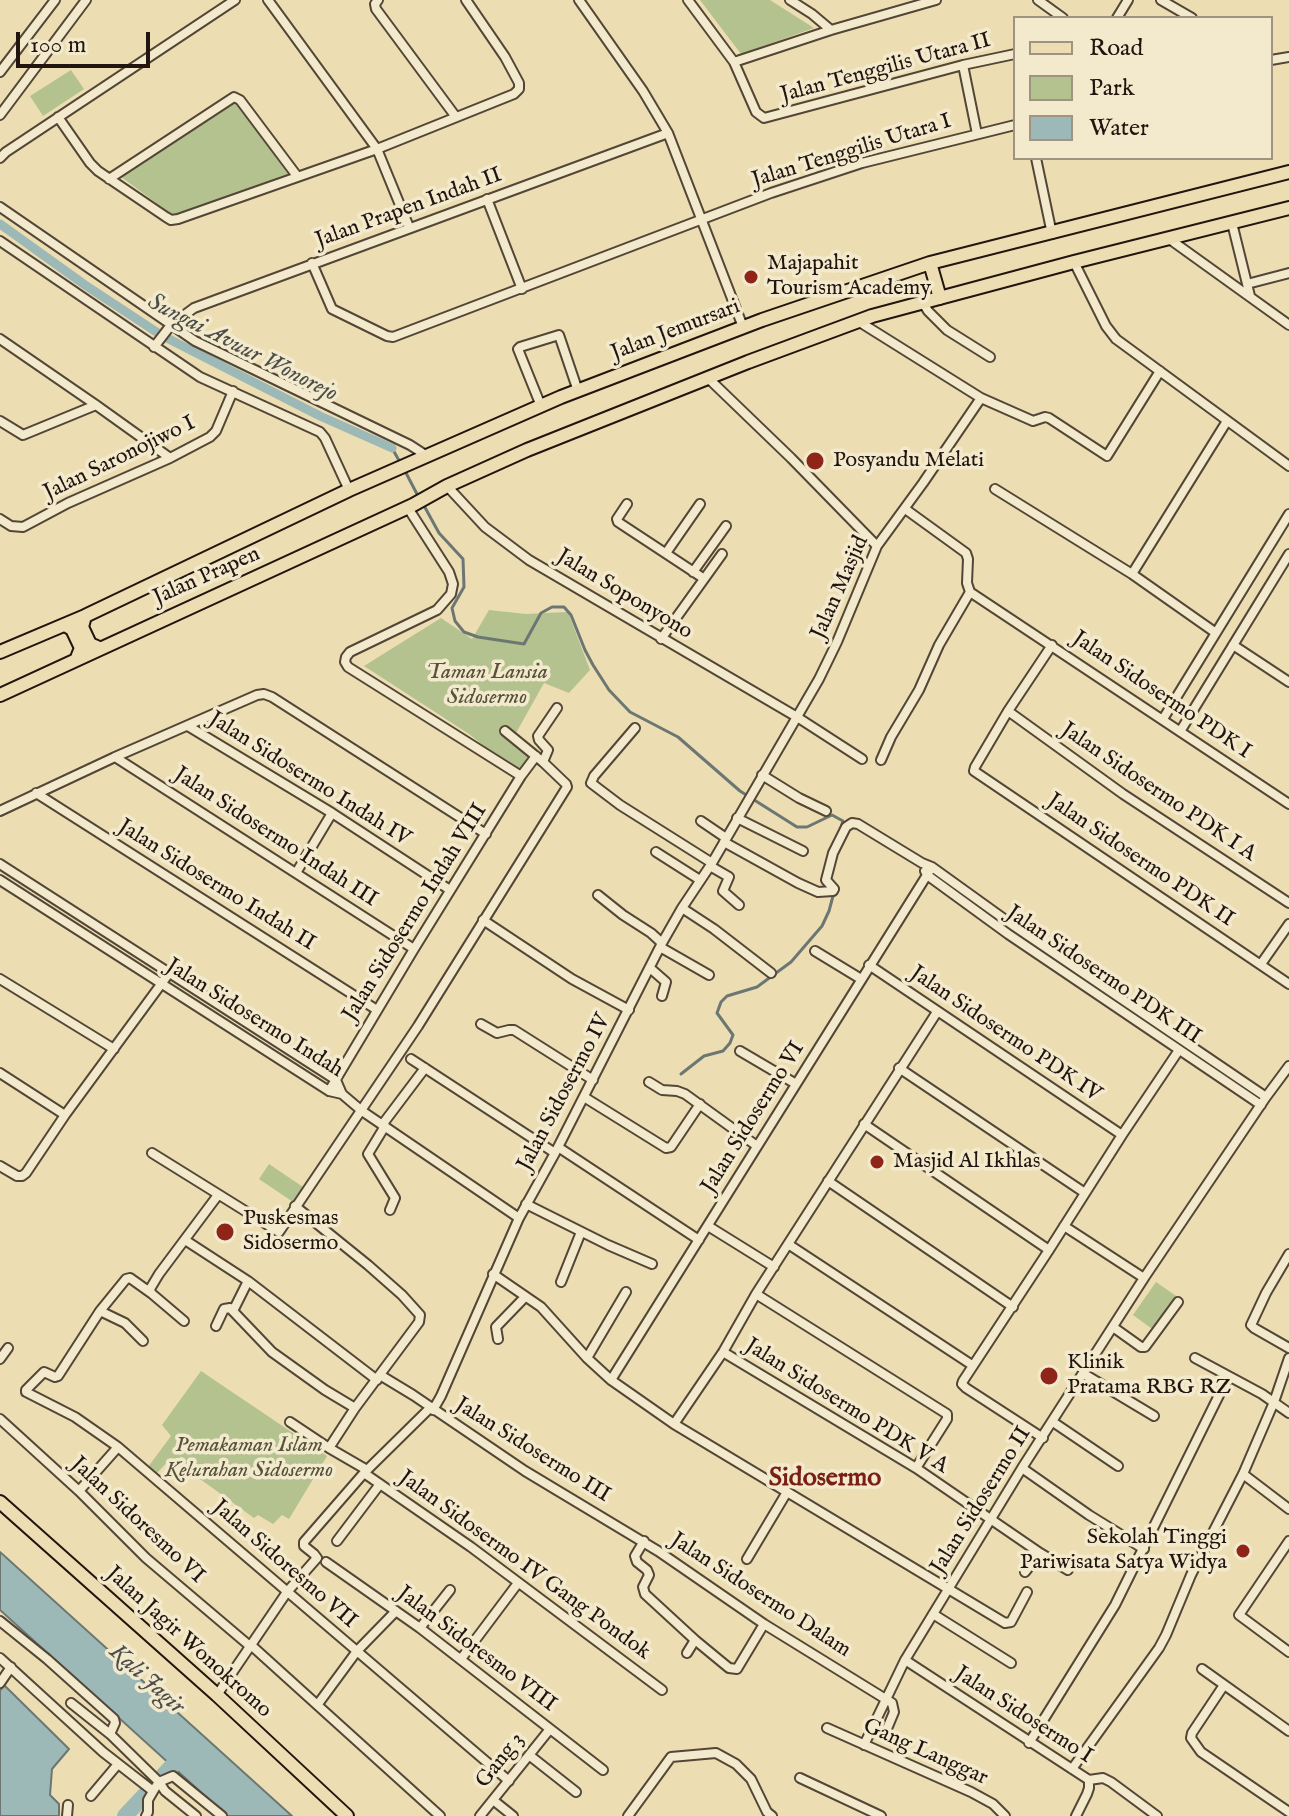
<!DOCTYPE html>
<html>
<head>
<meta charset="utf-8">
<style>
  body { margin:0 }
  #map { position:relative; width:1289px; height:1816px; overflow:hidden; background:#ecdeb2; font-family:"IM FELL English",serif }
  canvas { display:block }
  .legend { position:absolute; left:1013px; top:16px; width:260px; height:144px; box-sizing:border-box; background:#f3eacd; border:2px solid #9f9481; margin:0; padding:10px 14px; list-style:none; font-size:24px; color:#22140e }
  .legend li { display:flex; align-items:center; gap:16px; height:40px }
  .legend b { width:40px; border:2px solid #9f9481 }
  .scale { position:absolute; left:16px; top:32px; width:134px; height:36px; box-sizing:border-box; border:4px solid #22140e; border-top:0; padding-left:10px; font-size:24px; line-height:28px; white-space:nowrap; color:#22140e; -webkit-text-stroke:6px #f3eacd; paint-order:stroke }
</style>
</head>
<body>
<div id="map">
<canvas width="1289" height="1816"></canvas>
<ul class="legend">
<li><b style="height:10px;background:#ecdeb2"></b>Road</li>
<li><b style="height:22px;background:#b3c28f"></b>Park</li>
<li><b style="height:22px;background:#9db9b7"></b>Water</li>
</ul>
<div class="scale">100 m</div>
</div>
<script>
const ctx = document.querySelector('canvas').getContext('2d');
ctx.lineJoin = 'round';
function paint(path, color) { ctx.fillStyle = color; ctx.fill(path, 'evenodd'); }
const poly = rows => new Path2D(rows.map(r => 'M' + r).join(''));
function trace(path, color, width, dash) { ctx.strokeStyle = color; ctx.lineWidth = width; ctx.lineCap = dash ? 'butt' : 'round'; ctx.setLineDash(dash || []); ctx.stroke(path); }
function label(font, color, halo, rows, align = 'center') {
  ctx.font = font + ' "IM FELL English",serif'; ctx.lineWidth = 7; ctx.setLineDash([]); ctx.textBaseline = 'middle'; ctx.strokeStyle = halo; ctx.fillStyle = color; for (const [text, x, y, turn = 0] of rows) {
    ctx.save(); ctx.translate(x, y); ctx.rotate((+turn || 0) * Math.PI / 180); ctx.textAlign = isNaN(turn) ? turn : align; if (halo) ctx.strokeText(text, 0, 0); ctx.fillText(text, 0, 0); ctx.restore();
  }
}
paint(poly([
  [700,0,770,0,814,28,741,54],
  [71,70,84,89,43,116,30,96],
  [235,101,288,174,175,217,120,176],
  [489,610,526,614,568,612,590,670,569,693,544,683,516,733,534,759,521,776,469,734,364,666,441,618,472,639],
  [269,1164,303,1187,293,1202,259,1179],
  [1156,1282,1179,1298,1155,1331,1133,1315],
  [201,1371,327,1456,289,1519,282,1515,273,1524,258,1515,254,1518,171,1458,156,1474,148,1467,171,1436,162,1425]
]), '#b3c28f');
const water = poly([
  [0,1552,292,1816,227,1816,0,1610,0,1552],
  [4,1685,69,1749,52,1769,50,1795,59,1804,59,1816,0,1816,0,1691,4,1685]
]);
paint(water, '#9db9b7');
trace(water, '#6c7773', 2);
trace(poly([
  [392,448,401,464],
  [405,471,418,496],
  [422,502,439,533,463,559,464,587,452,608,455,621,464,632,478,637,524,644,541,613,552,607,564,607,571,615,585,650,593,665,609,690,630,712,678,737,740,791,797,827,807,827,832,815,843,821,840,831],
  [681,1074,704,1056,723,1051,730,1043,733,1035,717,1013,721,1002,727,996,757,987,791,962,822,926,829,911,833,896,824,883]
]), '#6c7773', 3);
trace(poly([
  [0,224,85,285,161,335,320,416,392,448]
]), '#9db9b7', 9);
trace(poly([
  [125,1816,172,1766]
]), '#9db9b7', 16);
const street = poly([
  [268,0,377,149,409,227],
  [378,0,375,4,376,9,456,117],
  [579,0,643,91,668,133,743,327],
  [688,0,734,62,756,112,764,118,963,65,1015,54],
  [790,0,812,14,831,30],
  [1038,0,1063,18],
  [1161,0,1192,18],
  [1117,18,1128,0],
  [1271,60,1289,57],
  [734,62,831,30,936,0],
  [963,65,977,134],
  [0,72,55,0],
  [0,115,86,0],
  [58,117,90,163,98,171,166,217,171,220,178,219,377,149,514,94,519,89,519,83,505,57,466,0],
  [0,158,6,152,235,0],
  [1036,158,1052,234],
  [109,179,234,97,240,100,297,176],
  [487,199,522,289],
  [0,207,195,341,410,445,427,456],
  [1232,223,1250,296],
  [1168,238,1289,325],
  [0,241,200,377,320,432,325,438,349,490],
  [1074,262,1106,326,1116,339,1289,466],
  [312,263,332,309,387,336,393,337,771,193,862,163,1015,125],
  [1247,284,1289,273],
  [923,303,928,311,947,330,990,357],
  [858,321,981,398,1033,421,1045,417,1049,418,1107,456,1160,371],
  [0,339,96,405,170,458],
  [154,347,171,325,194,308,668,133],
  [708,378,791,458,877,546],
  [541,406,518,349,520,347,559,335,578,391],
  [0,421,23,435,96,405],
  [447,486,485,527,529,560,797,717,862,759],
  [995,489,1132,574,1216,633],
  [627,504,617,519,618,522,703,578],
  [408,508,449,572,453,584,451,594,437,610,350,652,346,657,345,662,348,667,521,776],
  [0,519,11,526,23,527,68,503,170,458,210,437,216,431,233,391],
  [666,553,700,504],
  [693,572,726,526],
  [1132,574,1227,421],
  [970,592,1289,804],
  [661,639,722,554],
  [1052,645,1008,711,975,767,974,771,1289,984],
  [1233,645,1289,682],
  [1008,711,1123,794,1289,903],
  [1163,719,1289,514],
  [188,726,332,813,450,890],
  [635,728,594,776,591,783,620,805,712,863],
  [1181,730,1289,554],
  [115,757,414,949],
  [881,760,891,737,919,690,939,645,970,592,967,583,968,559,966,553,908,511],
  [543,762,548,750,539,740,538,736,557,708],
  [762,775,799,798,826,811],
  [36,793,377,1010],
  [0,811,115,757,257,695,264,694,272,697,486,834],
  [737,818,803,851],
  [701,821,726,838],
  [724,842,798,883,818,892,833,891,834,889,826,880,833,853,846,827,852,823,858,824,922,863,932,867,1014,926,1266,1097],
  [656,852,700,880],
  [0,864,336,1080,342,1094,362,1111,519,1218],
  [710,866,729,877,723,891,739,905],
  [925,871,927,875,1008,934,1261,1105],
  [296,873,332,813],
  [0,880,329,1091,342,1094],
  [598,895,623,915,651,933,662,943],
  [682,908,714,929,771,973],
  [483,920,572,979,629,1010],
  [660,947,709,975],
  [815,951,861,979],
  [1261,964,1289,924],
  [869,965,1122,1135],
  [650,968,666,982,662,996],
  [0,979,114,1049],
  [481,1024,497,1033,509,1030,514,1030,593,1080],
  [740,1051,796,1084],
  [411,1059,555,1153],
  [899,1068,1085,1193],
  [0,1073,65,1115],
  [649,1082,662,1090,677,1091,685,1094,757,1146],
  [329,1091,414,949,521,776,536,756],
  [584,1097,666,1148,671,1147,700,1104],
  [864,1124,1049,1250],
  [382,1125,425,1068],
  [385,1126,368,1154,395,1198,390,1210],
  [558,1147,699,1240],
  [152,1153,279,1232,418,1026,567,787,566,784,543,762,505,731],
  [0,1166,17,1176,22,1176,26,1173,65,1115,170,972],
  [828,1181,1013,1307],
  [526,1204,608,1245,652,1264],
  [295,1206,368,1265,402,1295,420,1315,419,1322,355,1408,329,1448],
  [708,1226,774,1267],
  [1064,1226,1144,1278],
  [185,1240,248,1281,377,1380],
  [788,1244,972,1365],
  [1289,1254,1266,1293,1251,1325,1254,1328,1289,1348],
  [493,1274,541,1307,587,1358,611,1380,674,1424,1005,1623,1011,1622,1027,1592],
  [561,1282,581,1232],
  [151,1293,130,1278,126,1279,100,1311,58,1376,55,1377,44,1372,26,1390,26,1392,75,1417,118,1447,509,1781],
  [756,1294,947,1414,947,1419,916,1468],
  [100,1311,125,1323,143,1341],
  [233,1311,248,1281],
  [184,1321,151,1293,150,1289,159,1274,218,1195],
  [216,1326,224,1309,230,1308,272,1352,325,1390,355,1408],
  [1113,1327,1141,1347,1145,1347,1178,1302],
  [498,1339,496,1327,525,1297],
  [723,1352,916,1468,1040,1553,1025,1572],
  [587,1358,626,1292],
  [1195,1358,1262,1394,1289,1413],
  [0,1359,8,1348],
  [1084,1374,1154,1416],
  [380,1375,413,1395,525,1471,658,1551,764,1624,892,1703,894,1712,884,1736],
  [611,1380,932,867],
  [433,1410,441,1396,519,1218,555,1153,662,943,682,908,712,863,819,679,837,642,877,546,923,483,981,398],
  [0,1419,79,1491,146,1558,251,1647],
  [290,1422,329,1448,367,1470],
  [1053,1422,1118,1466],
  [674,1424,723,1352,756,1294,937,1012],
  [1043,1438,966,1388,962,1384,963,1381,1049,1250,1122,1135,1179,1050],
  [1022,1468,1089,1515,1144,1549],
  [364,1473,471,1547,662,1690],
  [1243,1474,1289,1509],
  [79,1491,118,1447],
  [337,1541,380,1484],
  [644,1541,635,1556,637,1562,647,1570,649,1575,643,1587,645,1594,695,1640],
  [1289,1541,1239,1615,1289,1652],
  [1040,1553,1068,1570],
  [747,1559,787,1492],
  [326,1562,420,1628,603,1770],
  [933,1614,1011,1663],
  [0,1621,47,1659,114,1719,115,1723,110,1734],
  [420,1628,450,1590],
  [252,1646,440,1816],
  [687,1653,695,1640,729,1668,737,1669,764,1624],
  [0,1658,103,1752,153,1791],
  [461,1659,518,1583],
  [905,1660,1089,1780],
  [1202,1669,1289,1731],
  [0,1683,11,1667],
  [1224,1685,1192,1733,1191,1738,1201,1752,1289,1812],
  [217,1695,287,1592,317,1558,314,1554,304,1546,304,1542,364,1473,430,1408],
  [71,1703,110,1734,159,1782,165,1791,196,1816],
  [318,1704,357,1651,396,1611],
  [827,1728,971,1792,993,1804,1005,1816],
  [1029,1743,1115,1605,1228,1377],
  [864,1745,905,1660,1022,1468,1144,1278,1266,1097,1289,1066],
  [529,1755,576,1792],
  [1072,1769,1159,1648,1166,1635,1191,1575,1243,1474,1274,1402,1289,1358],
  [800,1778,881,1816],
  [1089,1780,1103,1778,1111,1782,1157,1816],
  [91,1796,118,1764],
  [493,1800,513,1816],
  [67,1816,68,1805],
  [146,1816,148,1812,148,1800,155,1788,159,1782,173,1776,222,1816],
  [480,1816,550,1729],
  [628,1816,671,1757,716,1753,736,1764,751,1779,767,1812,772,1816],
  [1076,1816,1087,1794,1089,1788,1089,1780]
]);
const primary = poly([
  [930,263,940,298],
  [85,616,82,627,90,644,99,648],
  [65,625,72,629,81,648,77,658],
  [0,652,85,616,349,490,561,397,762,320,930,263,1289,172],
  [0,695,413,505,447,486,527,450,748,362,872,316,1074,262,1289,208],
  [0,1502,217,1695,347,1816]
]);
trace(street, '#544637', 12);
trace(primary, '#22140e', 16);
trace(street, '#f3eacd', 8);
trace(primary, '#ecdeb2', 12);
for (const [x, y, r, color] of [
  [751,277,8,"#8f2418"],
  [815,461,10,"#8f2418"],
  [877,1162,8,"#8f2418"],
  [225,1232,10,"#8f2418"],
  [1049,1376,10,"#8f2418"],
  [1243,1551,8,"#8f2418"]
]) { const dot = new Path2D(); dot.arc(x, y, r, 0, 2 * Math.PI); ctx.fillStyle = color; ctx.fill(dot); trace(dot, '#f3eacd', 3); }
label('22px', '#22140e', '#f3eacd', [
  ["Jalan Tenggilis Utara II",886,69,-15],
  ["Jalan Tenggilis Utara I",852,152,-17],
  ["Jalan Prapen Indah II",409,209,-20],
  ["Jalan Jemursari",676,331,-21],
  ["Jalan Saronojiwo I",120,459,-26],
  ["Jalan Prapen",207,577,-24],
  ["Jalan Masjid",841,588,-66],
  ["Jalan Soponyono",624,595,31],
  ["Jalan Sidosermo PDK I",1161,696,34],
  ["Jalan Sidosermo Indah IV",309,780,32],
  ["Jalan Sidosermo PDK I A",1158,793,34],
  ["Jalan Sidosermo Indah III",275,838,33],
  ["Jalan Sidosermo PDK II",1140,861,34],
  ["Jalan Sidosermo Indah II",216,886,32],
  ["Jalan Sidosermo Indah VIII",416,913,-58],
  ["Jalan Sidosermo PDK III",1103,976,34],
  ["Jalan Sidosermo Indah",254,1019,32],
  ["Jalan Sidosermo PDK IV",1005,1035,34],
  ["Jalan Sidosermo IV",565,1093,-62],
  ["Jalan Sidosermo VI",754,1118,-58],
  ["Jalan Sidosermo PDK V A",846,1407,32],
  ["Jalan Sidosermo III",532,1451,32],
  ["Jalan Sidosermo II",982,1501,-58],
  ["Jalan Sidoresmo VI",137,1521,43],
  ["Jalan Sidoresmo VII",284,1565,41],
  ["Jalan Sidosermo IV Gang Pondok",524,1566,36],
  ["Jalan Sidosermo Dalam",760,1596,33],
  ["Jalan Jagir Wonokromo",188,1643,42],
  ["Jalan Sidoresmo VIII",476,1650,37],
  ["Jalan Sidosermo I",1023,1716,33],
  ["Gang Langgar",925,1753,24],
  ["Gang 3",501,1761,-52]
]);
label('22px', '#22140e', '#f3eacd', [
  ["Majapahit",767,264],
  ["Tourism Academy",767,289],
  ["Posyandu Melati",833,461],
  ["Masjid Al Ikhlas",893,1162],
  ["Puskesmas",243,1219],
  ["Sidosermo",243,1244],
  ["Klinik",1067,1363],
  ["Pratama RBG RZ",1067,1388],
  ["Sekolah Tinggi",1227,1538,"right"],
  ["Pariwisata Satya Widya",1227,1563,"right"]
], 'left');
label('italic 22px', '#55513b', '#f3eacd', [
  ["Taman Lansia",487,673],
  ["Sidosermo",487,698],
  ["Pemakaman Islam",249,1446],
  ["Kelurahan Sidosermo",249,1471]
]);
label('italic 24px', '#4d4e49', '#f3eacd', [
  ["Sungai Avuur Wonorejo",242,349,27],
  ["Kali Jagir",146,1680,42]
]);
label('bold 26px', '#7a1f14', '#f3eacd', [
  ["Sidosermo",825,1480]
]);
</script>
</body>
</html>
